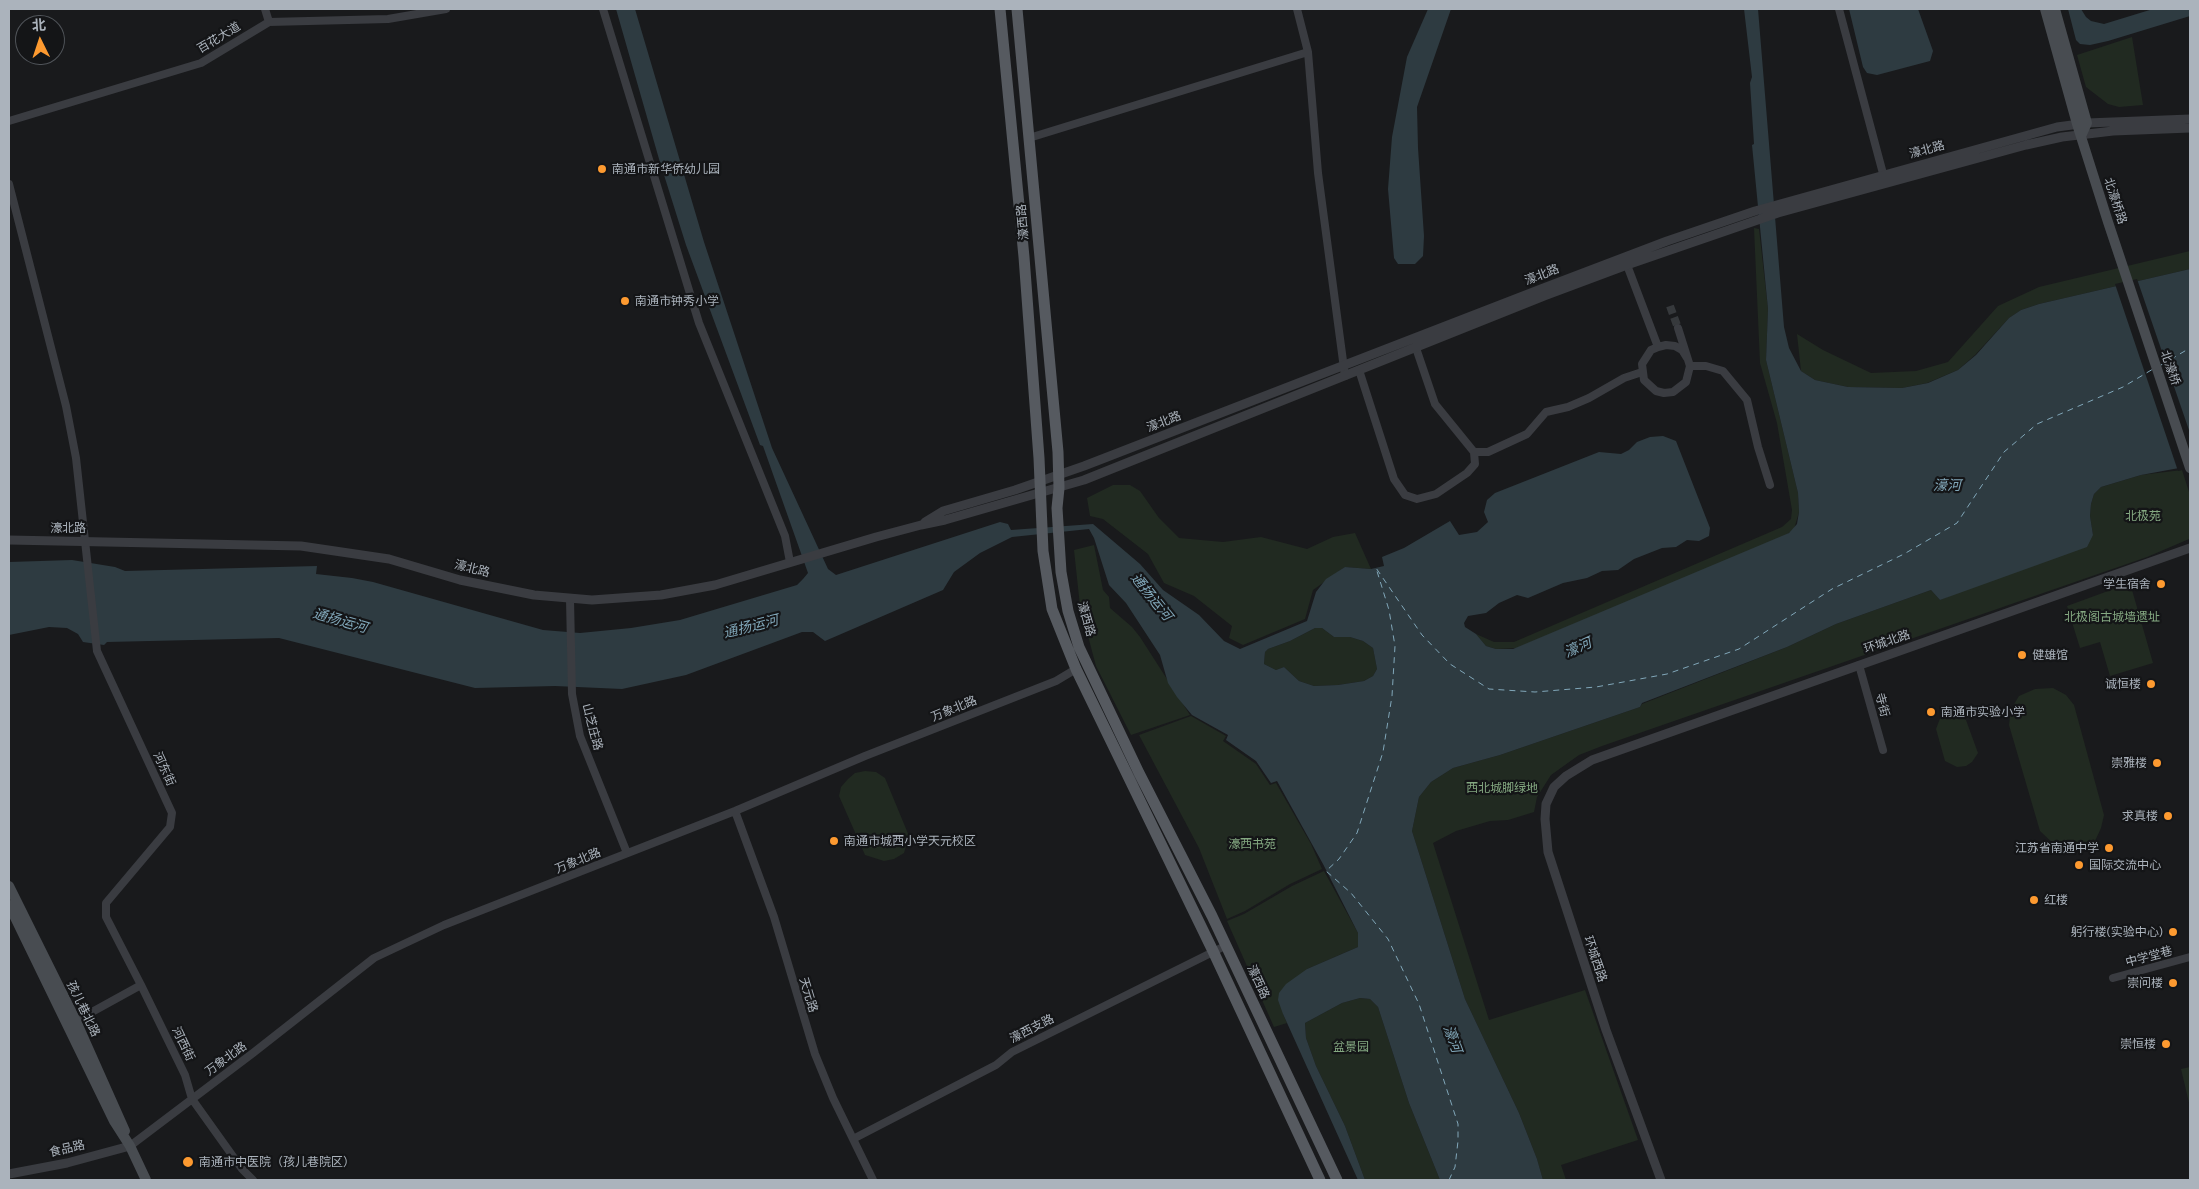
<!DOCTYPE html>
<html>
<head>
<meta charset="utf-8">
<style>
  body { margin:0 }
  #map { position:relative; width:2199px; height:1189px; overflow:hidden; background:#191a1c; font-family:Figtree,"Noto Sans SC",sans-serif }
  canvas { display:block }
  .frame { position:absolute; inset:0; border:10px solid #abb3bc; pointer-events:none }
  .north { position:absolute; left:15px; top:15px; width:50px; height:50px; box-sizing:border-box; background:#141517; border:1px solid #505459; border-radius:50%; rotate:356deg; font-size:14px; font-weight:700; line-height:20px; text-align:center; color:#abb3bc }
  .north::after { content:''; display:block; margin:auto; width:18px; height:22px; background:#fd9a30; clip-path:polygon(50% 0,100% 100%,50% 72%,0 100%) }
</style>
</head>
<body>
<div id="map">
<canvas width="2199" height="1189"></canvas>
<div class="frame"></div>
<div class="north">北</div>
</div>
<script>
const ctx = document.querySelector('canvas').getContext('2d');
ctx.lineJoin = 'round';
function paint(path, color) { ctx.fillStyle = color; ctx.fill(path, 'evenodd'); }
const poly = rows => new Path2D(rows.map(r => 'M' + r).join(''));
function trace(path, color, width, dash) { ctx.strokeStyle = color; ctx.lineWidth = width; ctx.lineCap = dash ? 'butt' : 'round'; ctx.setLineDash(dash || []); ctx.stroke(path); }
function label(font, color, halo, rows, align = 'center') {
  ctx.font = font + ' Figtree,"Noto Sans SC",sans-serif'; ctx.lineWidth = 4.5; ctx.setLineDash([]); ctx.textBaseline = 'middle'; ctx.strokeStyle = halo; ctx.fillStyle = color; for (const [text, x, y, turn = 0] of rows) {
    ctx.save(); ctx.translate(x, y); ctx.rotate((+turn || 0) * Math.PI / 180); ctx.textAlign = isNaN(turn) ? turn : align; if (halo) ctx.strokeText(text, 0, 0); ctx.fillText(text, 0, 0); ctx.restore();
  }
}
paint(poly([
  [2132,37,2143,105,2119,107,2108,104,2086,87,2077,55],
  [1754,228,1759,229,1768,309,1766,360,1798,493,1799,512,1794,529,1785,536,1517,648,1496,649,1486,646,1476,634,1494,642,1514,642,1782,527,1791,519,1792,510,1777,423,1760,363],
  [2190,251,2190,269,2039,304,2021,310,2009,318,1975,355,1958,370,1927,383,1902,388,1848,387,1815,380,1801,371,1797,334,1823,350,1871,373,1916,371,1948,362,1998,306,2039,287],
  [2182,470,2190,495,2190,538,2189,539,2147,557,1602,746,1579,755,1551,775,1537,797,1534,812,1508,820,1490,821,1456,831,1433,843,1489,1020,1585,990,1638,1140,1561,1165,1566,1180,1543,1180,1537,1159,1519,1113,1465,999,1412,831,1419,797,1431,782,1453,768,1500,755,1640,707,1642,704,1787,647,1836,624,1931,590,1940,600,2093,535,2090,516,2091,504,2094,494,2101,487,2141,475],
  [1113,485,1130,485,1140,491,1159,518,1179,538,1223,542,1261,537,1307,549,1333,537,1355,533,1371,569,1345,567,1313,590,1305,619,1243,645,1229,638,1232,626,1194,596,1164,583,1148,554,1103,519,1090,516,1087,498],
  [1094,545,1103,590,1109,597,1110,608,1132,627,1140,637,1190,715,1131,735,1096,666,1080,606,1074,550],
  [2130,583,2153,663,2110,676,2100,642,2080,648,2067,606],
  [1315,628,1322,628,1334,637,1350,637,1363,641,1373,648,1377,669,1373,676,1364,681,1338,685,1314,686,1299,681,1284,667,1276,670,1264,664,1265,652,1268,649,1290,641],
  [2053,688,2066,695,2074,705,2104,815,2101,828,2095,841,2077,850,2057,847,2040,831,2009,725,2011,709,2019,696,2035,689],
  [1956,713,1966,720,1978,753,1972,762,1966,766,1957,767,1945,761,1936,729,1941,716],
  [1191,716,1226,736,1223,741,1256,764,1270,785,1276,783,1311,844,1322,869,1290,884,1245,911,1227,919,1199,848,1139,735],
  [865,771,876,772,885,778,909,836,904,853,894,859,884,861,865,855,839,796,841,787,848,779,855,773],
  [1324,871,1358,933,1358,947,1307,969,1283,1014,1287,1023,1274,1027,1227,921,1244,914,1292,886],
  [1360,998,1370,999,1378,1007,1409,1103,1440,1180,1365,1180,1345,1126,1316,1066,1306,1038,1305,1023,1342,1003],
  [2190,1067,2190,1107,2181,1069]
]), '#212a21');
paint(poly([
  [616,9,635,9,704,242,772,448,828,569,836,575,1000,522,1008,524,1011,530,1093,524,1140,564,1163,590,1199,615,1224,641,1240,649,1307,621,1316,592,1326,579,1345,567,1371,569,1384,566,1382,557,1404,548,1450,521,1459,535,1477,532,1488,522,1484,512,1487,500,1495,493,1599,452,1621,454,1629,450,1637,442,1650,437,1663,436,1676,441,1710,528,1709,536,1699,541,1687,540,1676,547,1662,548,1634,559,1618,570,1602,571,1587,578,1563,583,1528,598,1517,595,1499,603,1486,613,1468,616,1464,623,1465,627,1476,634,1486,646,1496,649,1513,649,1789,533,1797,524,1799,512,1798,493,1766,360,1768,309,1752,145,1754,144,1750,83,1752,77,1744,9,1758,9,1784,327,1789,348,1801,371,1815,380,1848,387,1902,388,1928,383,1958,370,1976,355,2009,318,2021,310,2039,304,2190,269,2190,466,2141,475,2101,487,2094,494,2091,504,2090,516,2093,535,2087,547,1940,600,1931,590,1836,624,1787,647,1642,703,1640,707,1500,755,1453,768,1431,782,1419,797,1412,831,1465,999,1519,1113,1537,1159,1543,1180,1440,1180,1409,1103,1378,1007,1370,999,1360,998,1342,1003,1305,1023,1306,1038,1316,1066,1345,1126,1365,1180,1358,1180,1283,1014,1278,1000,1279,993,1286,984,1307,969,1358,947,1358,933,1323,864,1277,781,1271,783,1256,761,1226,740,1228,735,1192,715,1177,697,1168,683,1160,655,1126,603,1109,585,1094,538,1089,529,1012,537,980,553,954,572,943,590,825,641,813,632,802,632,686,675,622,689,555,686,475,688,279,638,107,642,104,645,83,642,78,634,67,628,49,627,9,635,9,562,72,560,115,567,125,571,317,566,316,574,352,578,373,582,543,630,580,633,631,628,680,620,797,585,803,579,808,573,763,446,760,445,686,245,659,159],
  [1315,628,1322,628,1334,637,1350,637,1363,641,1373,648,1377,669,1373,676,1364,681,1338,685,1314,686,1299,681,1284,667,1276,670,1264,664,1265,652,1268,649,1290,641],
  [1428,9,1451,9,1417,107,1418,148,1424,236,1423,256,1415,264,1398,264,1394,258,1388,189,1392,137,1407,57],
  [1849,9,1918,9,1933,51,1930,61,1877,75,1867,73,1863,67],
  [2068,9,2081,9,2086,17,2091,21,2104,24,2153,9,2190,9,2190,16,2108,41,2090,45,2080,44,2076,40]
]), '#2e3b41');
paint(poly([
  [2137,279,2190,433,2190,468,2178,471,2115,284]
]), '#191a1c');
trace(poly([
  [2161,365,2190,348],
  [1449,1180,1455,1167,1458,1141,1458,1124,1419,1004,1388,939,1351,893,1326,871,1339,859,1357,833,1383,752,1392,696,1395,646,1389,610,1376,568,1422,635,1450,664,1489,689,1535,692,1596,687,1667,674,1739,649,1832,589,1904,554,1957,523,2004,452,2037,424,2123,387,2153,369]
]), '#81a7b9', 1, [6, 5]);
trace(poly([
  [1670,306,1678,328]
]), '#36393c', 8, [8, 4]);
trace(poly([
  [265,9,269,22],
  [603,9,699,323,785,536,790,562],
  [1297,9,1308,52,1318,173,1345,376],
  [1839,9,1885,181],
  [9,121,201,63,269,22,388,19,446,9],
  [1029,138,1308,52],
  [9,184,66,406,76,458,97,651,172,813,170,827,106,903,106,917,141,985],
  [1627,265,1658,347],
  [1678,328,1690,366,1686,382,1673,392,1664,393,1656,391,1644,380,1642,364,1651,350,1658,347,1666,345,1675,346,1682,350,1687,358],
  [1416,348,1435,404,1474,452,1488,452,1527,434,1546,412,1568,407,1589,398,1624,378,1642,372],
  [1690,366,1706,366,1723,371,1747,400,1758,447,1770,485],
  [1359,370,1394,479,1405,495,1417,499,1436,494,1467,473,1475,464,1474,452],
  [570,599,572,694,580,736,627,853],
  [1859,665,1883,750],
  [735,811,774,917,815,1054,833,1098,873,1180],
  [2113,978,2190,957],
  [72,1023,141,985,185,1075,192,1099,242,1169,253,1180],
  [853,1139,996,1065,1012,1052,1225,946],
  [130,1146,253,1053,374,958,444,925,735,811,865,756,1056,681,1076,669]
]), '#3a3c41', 8);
trace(poly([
  [925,522,943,511,1015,490,1084,466,1541,289,1667,241,1755,211,2057,127,2087,123,2190,119],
  [9,540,301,546,389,559,460,580,534,595,592,600,661,595,715,585,876,537,921,525,945,520,1084,480,1544,296,1627,265,1778,213,2026,145,2062,137,2113,131,2190,128],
  [9,1174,67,1163,130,1146],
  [1661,1180,1606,1030,1548,852,1545,819,1546,804,1554,787,1566,776,1592,760,2190,548]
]), '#3a3c41', 9);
trace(poly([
  [2045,9,2077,124,2108,222,2190,468],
  [2055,9,2087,123,2082,134],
  [9,886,76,1021,125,1131],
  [9,905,114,1121,130,1146,146,1180]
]), '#484c51', 10);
trace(poly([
  [1000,9,1024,257,1039,458,1043,551,1052,609,1076,669,1213,951,1320,1180],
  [1017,9,1058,452,1059,488,1057,508,1061,572,1068,611,1079,647,1139,773,1212,916,1337,1180]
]), '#565a60', 11);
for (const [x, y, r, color] of [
  [602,169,5,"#fd9a30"],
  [625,301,5,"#fd9a30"],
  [2161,584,5,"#fd9a30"],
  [2022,655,5,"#fd9a30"],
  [2151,684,5,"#fd9a30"],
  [1931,712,5,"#fd9a30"],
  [2157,763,5,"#fd9a30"],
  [2168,816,5,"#fd9a30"],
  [834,841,5,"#fd9a30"],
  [2109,848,5,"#fd9a30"],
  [2079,865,5,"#fd9a30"],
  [2034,900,5,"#fd9a30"],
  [2173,932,5,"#fd9a30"],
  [2173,983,5,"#fd9a30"],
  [2166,1044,5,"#fd9a30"],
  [188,1162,6,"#fd9a30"]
]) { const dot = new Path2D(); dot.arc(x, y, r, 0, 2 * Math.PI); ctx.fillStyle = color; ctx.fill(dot); trace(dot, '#141517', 2); }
label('12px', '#abb3bc', '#141517', [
  ["百花大道",219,38,-31],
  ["濠北路",1927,150,-15],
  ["北濠桥路",2115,201,72],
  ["濠西路",1023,222,-95],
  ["濠北路",1542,275,-21],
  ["北濠桥",2170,368,71],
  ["濠北路",1164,422,-21],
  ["濠北路",68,528],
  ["濠北路",472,569,14],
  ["濠西路",1086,619,74],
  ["环城北路",1887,642,-19],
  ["寺街",1882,705,75],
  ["万象北路",954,709,-22],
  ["山芝庄路",592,727,75],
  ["河东街",164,769,65],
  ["万象北路",578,861,-22],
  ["中学堂巷",2149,957,-15],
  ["环城西路",1595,959,71],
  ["濠西路",1258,982,65],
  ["天元路",808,995,73],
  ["孩儿巷北路",83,1009,64],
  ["濠西支路",1032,1029,-27],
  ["河西街",183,1044,64],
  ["万象北路",226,1059,-36],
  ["食品路",67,1149,-13]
]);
label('12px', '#abb3bc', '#141517', [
  ["南通市新华侨幼儿园",612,169],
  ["南通市钟秀小学",635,301],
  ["学生宿舍",2151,584,"right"],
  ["健雄馆",2032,655],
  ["诚恒楼",2141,684,"right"],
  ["南通市实验小学",1941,712],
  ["崇雅楼",2147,763,"right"],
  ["求真楼",2158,816,"right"],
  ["南通市城西小学天元校区",844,841],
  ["江苏省南通中学",2099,848,"right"],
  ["国际交流中心",2089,865],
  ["红楼",2044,900],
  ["躬行楼(实验中心)",2163,932,"right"],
  ["崇问楼",2163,983,"right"],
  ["崇恒楼",2156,1044,"right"],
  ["南通市中医院（孩儿巷院区）",199,1162]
], 'left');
label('12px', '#84a881', '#141517', [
  ["北极苑",2143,516],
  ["北极阁古城墙遗址",2112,617],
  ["西北城脚绿地",1502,788],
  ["濠西书苑",1252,844],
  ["盆景园",1351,1047]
]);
label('italic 14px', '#81a7b9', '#141517', [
  ["濠河",1947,486],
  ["通扬运河",1151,597,51],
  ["通扬运河",340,621,16],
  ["通扬运河",751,627,-14],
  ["濠河",1578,648,-24],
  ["濠河",1452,1039,70]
]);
</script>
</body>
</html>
